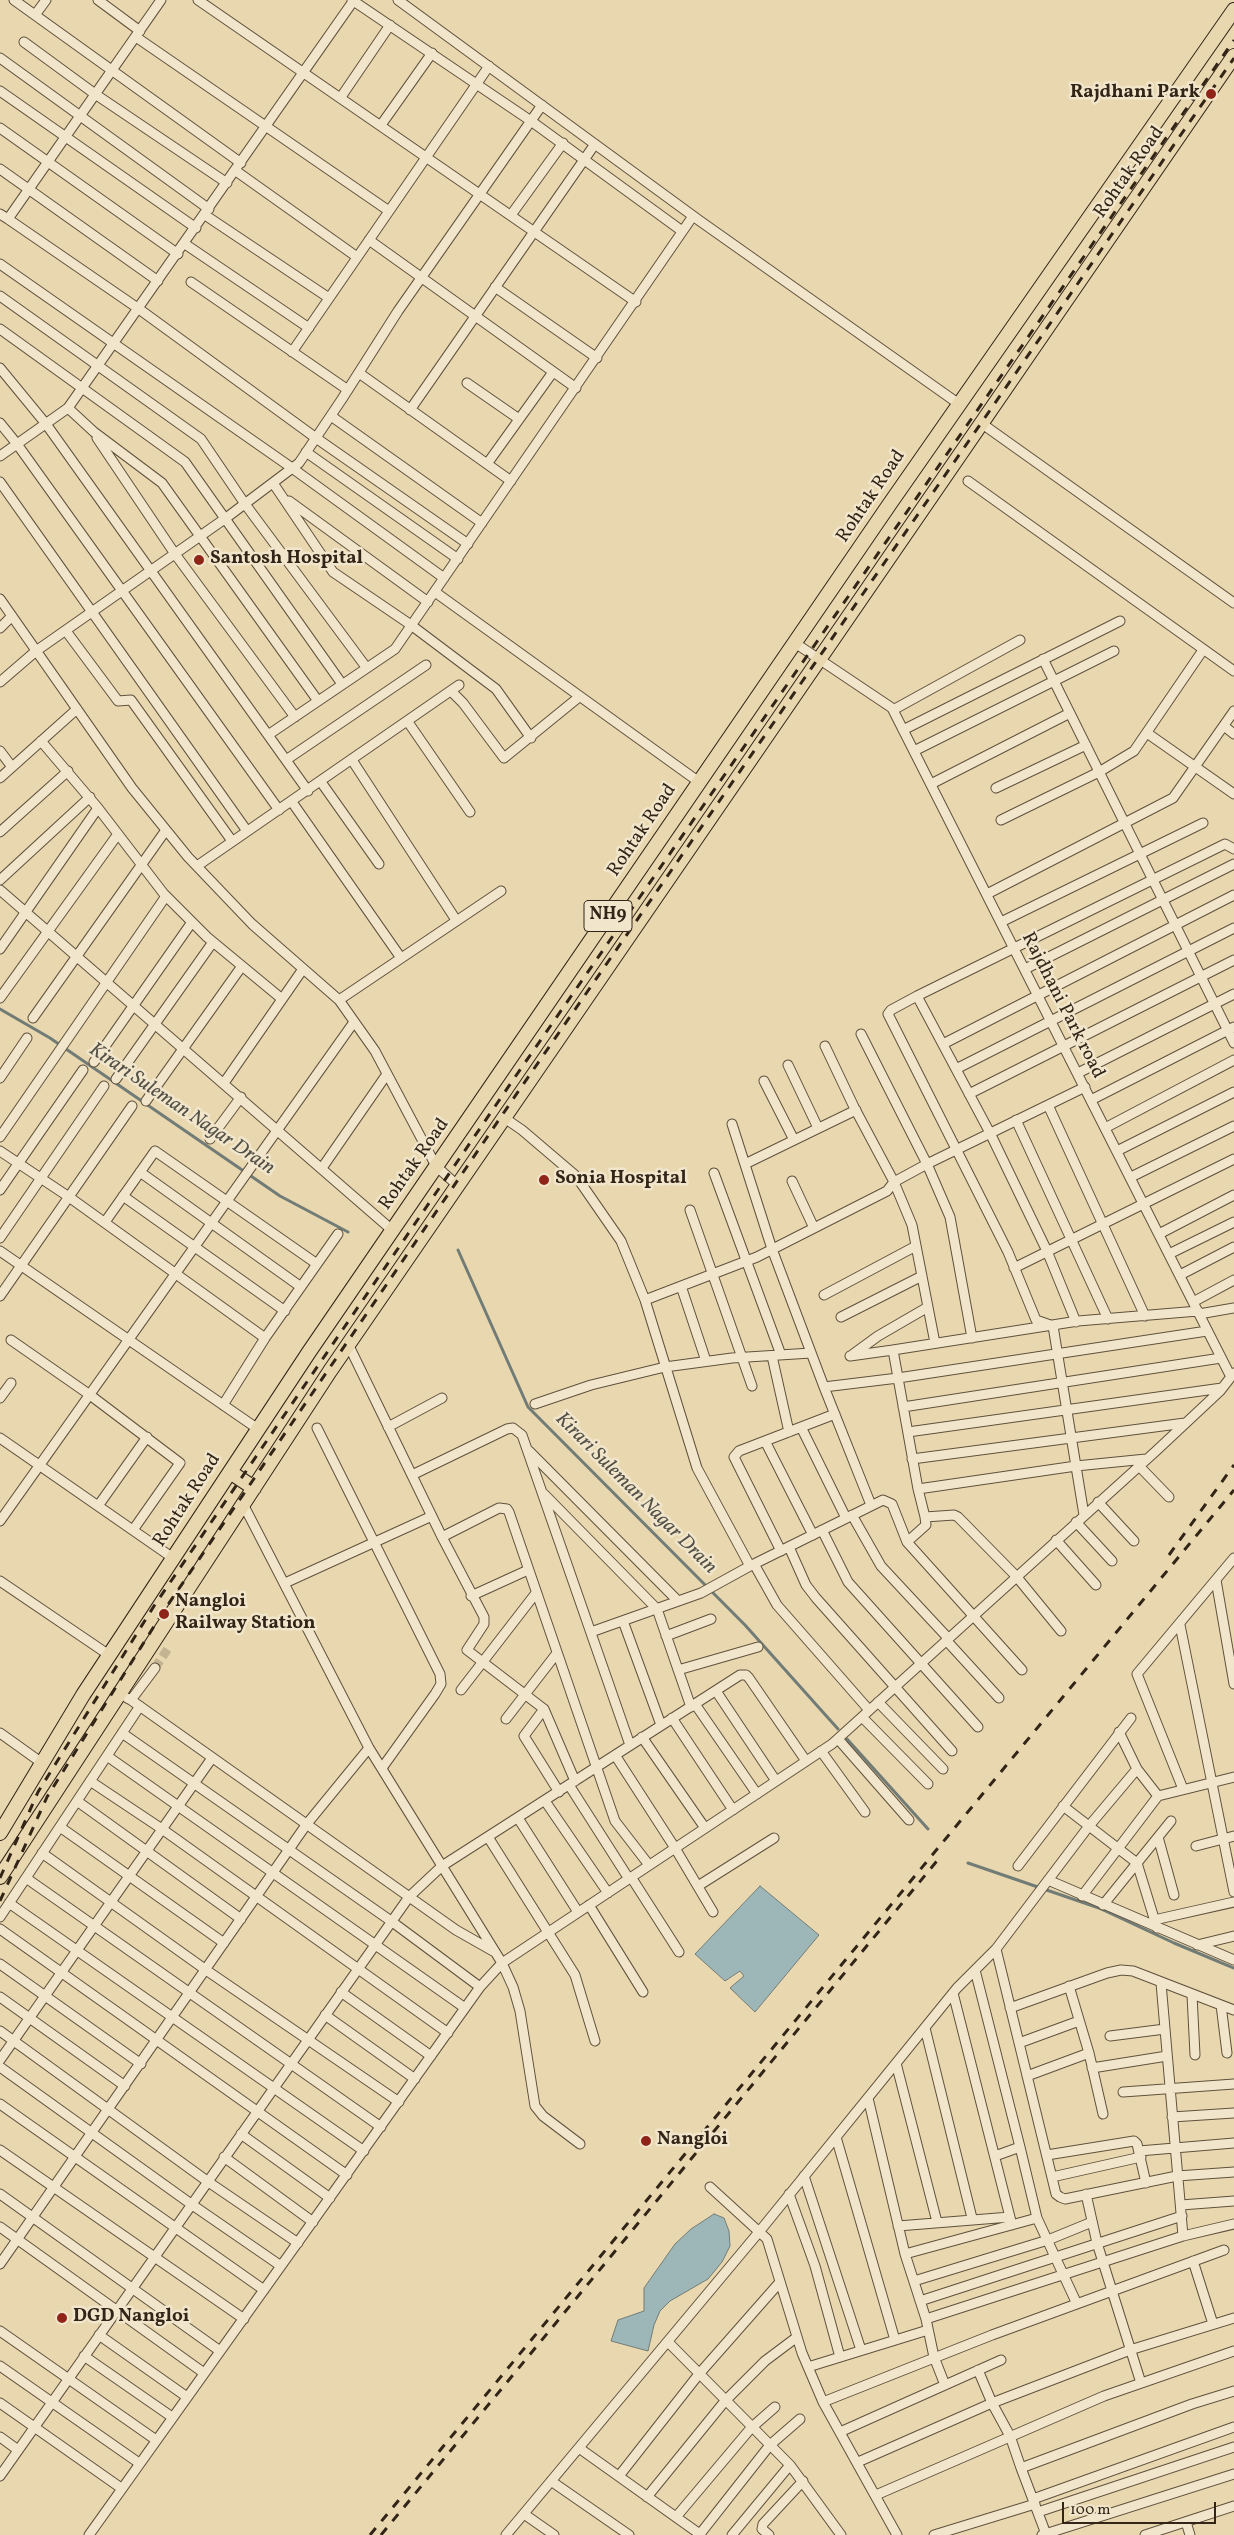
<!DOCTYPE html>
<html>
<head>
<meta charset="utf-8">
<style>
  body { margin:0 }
  #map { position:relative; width:1234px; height:2535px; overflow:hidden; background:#e9d8af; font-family:Vollkorn,serif }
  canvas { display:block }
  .scale { position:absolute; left:1062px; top:2502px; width:154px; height:22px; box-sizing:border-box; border:2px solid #322417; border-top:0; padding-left:6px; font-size:15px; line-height:18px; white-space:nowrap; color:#322417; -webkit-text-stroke:4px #f1e6cb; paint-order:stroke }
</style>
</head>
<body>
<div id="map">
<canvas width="1234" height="2535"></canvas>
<div class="scale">100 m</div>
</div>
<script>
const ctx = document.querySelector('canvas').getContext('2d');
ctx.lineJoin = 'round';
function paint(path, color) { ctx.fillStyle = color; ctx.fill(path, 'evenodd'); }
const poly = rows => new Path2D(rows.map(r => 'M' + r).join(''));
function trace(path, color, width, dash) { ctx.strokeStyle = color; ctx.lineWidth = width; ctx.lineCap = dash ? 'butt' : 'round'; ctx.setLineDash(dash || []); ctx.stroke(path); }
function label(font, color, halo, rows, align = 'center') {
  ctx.font = font + ' Vollkorn,serif'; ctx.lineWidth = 5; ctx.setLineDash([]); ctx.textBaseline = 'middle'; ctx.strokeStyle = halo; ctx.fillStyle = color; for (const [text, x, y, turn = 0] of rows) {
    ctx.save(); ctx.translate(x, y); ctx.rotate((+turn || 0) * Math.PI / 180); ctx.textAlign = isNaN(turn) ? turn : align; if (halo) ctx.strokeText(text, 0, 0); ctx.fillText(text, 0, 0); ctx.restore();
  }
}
const water = poly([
  [760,1886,819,1935,755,2012,730,1988,744,1976,740,1971,725,1981,695,1954,760,1886],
  [714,2214,724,2218,729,2231,730,2246,722,2262,708,2279,670,2301,660,2311,654,2325,648,2351,611,2341,618,2320,644,2311,644,2288,675,2244,691,2229,714,2214]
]);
paint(water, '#9db6b7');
trace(water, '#727c77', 1);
trace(poly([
  [0,1009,50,1038,280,1196,348,1232],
  [458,1250,528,1407,745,1625,838,1729],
  [847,1739,928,1829],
  [968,1863,1099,1908,1174,1943,1234,1968]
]), '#727c77', 3);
trace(poly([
  [155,1668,169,1647]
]), '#c4b491', 9, [9, 4.5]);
const minor = poly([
  [14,0,241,163],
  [98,0,140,31],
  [198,0,636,302],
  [352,0,531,121,682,231],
  [398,0,700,221,959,404],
  [35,15,46,0],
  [136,37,389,211],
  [24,42,95,94,227,183],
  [0,58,209,209],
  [0,91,196,228],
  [341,97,390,25],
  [381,125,432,53],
  [0,128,178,254],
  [0,169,158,281],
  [236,171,357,257],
  [0,214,8,219,161,0],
  [205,215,329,298],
  [511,215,563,143],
  [8,219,139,309,316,438,468,544],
  [369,240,576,388],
  [185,244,309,328],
  [0,264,292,468,444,578],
  [191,282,348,390],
  [495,287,597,358],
  [0,296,201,439,245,504,366,667],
  [0,329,185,462,342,684],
  [292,352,489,66],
  [0,368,46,424,308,791],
  [359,373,511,481],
  [467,383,519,419],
  [68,408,94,432,162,483,318,701],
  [410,410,595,144],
  [331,416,482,523],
  [0,423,17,444,279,810],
  [981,423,1234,603],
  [97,438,175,554,295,717],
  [306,452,458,559],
  [0,456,68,408,354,0],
  [487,464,553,372],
  [968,481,1234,671],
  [0,482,247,831],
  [273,483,333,572,411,625,496,689,531,738],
  [289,501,428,602],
  [435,592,699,782],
  [0,599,132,788,188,857,252,924,339,1000,375,1051,436,1166,457,1185],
  [0,628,12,616],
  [66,631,118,701,131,700,232,841],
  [795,643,892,708,1231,1377],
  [1043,659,1234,1043],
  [0,682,36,651,226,518,299,463,342,399,398,311,542,105],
  [452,692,463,703,504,758,579,697],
  [893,710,1020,640],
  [408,722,470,812],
  [1224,726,1234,734],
  [903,730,1120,621],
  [1147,733,1234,794],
  [268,735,395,649,693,216],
  [41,741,98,808,164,894,207,937,282,999],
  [0,751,12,767],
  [914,751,1114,651],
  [286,760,426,665],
  [352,760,456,920],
  [0,778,77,709],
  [321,782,379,864],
  [931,784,1070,713],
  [996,788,1086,745],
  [292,802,401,958],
  [1001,820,1099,772,1134,751,1203,650],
  [0,832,68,771],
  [197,866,459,685],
  [0,880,90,797],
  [0,890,392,1230],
  [987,894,1173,798,1234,711],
  [1001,922,1203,823],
  [0,949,98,808],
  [1025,969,1234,864],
  [917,996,990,1133,1047,1251,1076,1322],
  [0,998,118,834],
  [339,1000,501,891],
  [33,1018,166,830],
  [861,1034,927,1164,950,1217,972,1338],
  [943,1044,1234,895],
  [825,1046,854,1107,894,1182,912,1225,935,1343],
  [94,1062,192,922],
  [788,1065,818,1128],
  [956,1069,1234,928],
  [1078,1073,1234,994],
  [0,1078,27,1038],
  [116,1079,213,942],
  [764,1081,794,1140],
  [224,1083,303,969],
  [969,1094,1234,960],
  [1091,1100,1234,1027],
  [146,1101,242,966],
  [1048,1105,1145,1316],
  [503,1117,522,1130,576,1176,621,1241,645,1300,697,1468,750,1566],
  [1016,1120,1108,1319],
  [732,1124,772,1249,824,1387,871,1505],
  [1105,1128,1234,1060],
  [0,1137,166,896],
  [210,1139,241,1097],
  [0,1151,69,1197,265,1338,223,1405],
  [1117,1151,1234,1092],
  [745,1164,856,1110],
  [322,1168,387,1074],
  [140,1172,301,1287],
  [714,1173,781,1355],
  [1131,1177,1234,1126],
  [792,1181,814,1228],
  [0,1190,83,1070],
  [123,1196,285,1311],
  [690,1210,752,1386],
  [105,1222,155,1151,317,1264],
  [1159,1234,1234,1195],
  [0,1238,104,1086],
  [0,1251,258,1429],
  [1169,1254,1234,1222],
  [1014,1268,1234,1159],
  [1180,1275,1234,1247],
  [681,1286,706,1361],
  [824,1295,916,1246],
  [0,1296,132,1106],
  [645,1300,757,1257,887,1191,894,1182,927,1164,1085,1087],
  [1193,1302,1234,1280],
  [1199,1314,1234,1308],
  [841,1317,922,1276],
  [265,1338,338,1234],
  [11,1340,90,1395,180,1463,133,1530],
  [348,1344,442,1537,484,1617,484,1624,467,1650,544,1709,575,1781],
  [893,1350,1078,1321,1198,1311],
  [852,1355,878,1336,928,1307],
  [772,1356,789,1432],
  [850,1356,893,1350,918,1489,925,1517,954,1515,958,1517,1016,1576,1061,1631],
  [824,1387,898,1378,1207,1331],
  [0,1398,11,1383],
  [535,1404,591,1385,665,1367,732,1358,811,1353],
  [903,1407,1221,1358],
  [388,1427,442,1398],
  [801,1427,846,1518],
  [317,1428,440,1674,441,1684,435,1694,382,1768],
  [908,1432,1222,1388],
  [0,1438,173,1558],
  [765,1441,813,1535],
  [529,1451,678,1601],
  [912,1459,1185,1423],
  [1139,1466,1169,1497],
  [412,1475,507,1429,513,1428,522,1435,630,1745],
  [918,1489,1076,1466,1146,1459],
  [544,1494,657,1609,691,1707],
  [1098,1502,1134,1541],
  [243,1504,369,1748,502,1963,513,1987,520,2011,535,2106,543,2116,580,2144],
  [98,1506,147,1437],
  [852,1515,881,1566,948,1638],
  [1084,1515,1053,1326,1036,1320,1008,1252,888,1014,891,1010,917,996,1225,844,1234,849],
  [0,1521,354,1022],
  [1076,1522,1112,1561],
  [822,1530,848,1582,978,1727],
  [442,1537,499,1508,507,1509,509,1512,615,1821,649,1865],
  [1056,1540,1096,1585],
  [907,1542,926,1525,925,1517],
  [789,1547,806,1585,816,1598,952,1751],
  [781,1551,734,1457,739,1451,835,1414],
  [754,1564,777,1605,869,1710],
  [1216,1580,1234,1684],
  [0,1581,109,1655],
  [285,1583,432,1516],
  [471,1596,528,1570],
  [623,1621,661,1725],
  [1180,1625,1234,1892],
  [591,1632,701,1593,750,1566,883,1500,892,1504,907,1542,1022,1670],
  [666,1636,711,1619],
  [946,1640,999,1698],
  [678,1670,758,1647],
  [461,1690,536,1593],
  [716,1691,776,1781],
  [127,1698,131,1700,155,1668],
  [131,1700,456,1930,493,1951],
  [878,1702,943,1769],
  [695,1704,757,1794],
  [544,1709,524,1736,559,1792],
  [862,1717,928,1784],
  [672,1718,733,1810],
  [506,1719,557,1653],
  [0,1733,42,1763],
  [122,1733,391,1921,480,1987],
  [642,1737,705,1828],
  [838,1739,909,1820],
  [821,1751,865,1812],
  [615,1755,675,1848,713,1912],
  [107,1756,465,2008],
  [1137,1769,1158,1796],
  [90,1781,162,1829,448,2033],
  [569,1785,629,1879],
  [1183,1789,1137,1674,1234,1558],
  [77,1801,241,1919],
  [545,1801,608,1893],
  [1063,1806,1137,1863,1157,1928],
  [518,1818,578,1912],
  [60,1827,224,1943],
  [488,1837,575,1975,595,2041],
  [1158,1837,1174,1895],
  [1196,1846,1234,1836],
  [42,1853,206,1970,399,2102],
  [1018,1866,1131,1718],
  [631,1877,679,1952],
  [26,1878,381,2127],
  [1048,1880,1234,1960],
  [698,1886,774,1838],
  [1082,1896,1158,1796,1234,1777],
  [9,1903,364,2151],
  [589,1905,643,1992],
  [1103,1905,1171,1821],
  [0,1917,140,1706],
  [1154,1920,1234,1902],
  [0,1929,347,2175],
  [1197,1945,1234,1936],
  [996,1949,1056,2194,1060,2197,1065,2199,1177,2176,1234,2172],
  [0,1964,141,2064],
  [975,1970,1020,2147],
  [1161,1983,1183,2236],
  [1069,1986,1089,2053,1103,2114],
  [341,1992,431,2056],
  [953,1993,1012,2225],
  [1192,1995,1195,2055],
  [0,1997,125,2086],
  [1221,2005,1227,2053],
  [1010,2008,1107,1973,1121,1970,1133,1971,1234,2010],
  [325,2015,415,2079],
  [925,2028,972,2218],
  [0,2031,207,2181,298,2243],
  [1110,2036,1165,2029],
  [1019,2043,1079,2021],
  [0,2060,212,1758],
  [896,2063,937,2222],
  [0,2067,191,2204,281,2266],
  [1092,2068,1167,2056],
  [1027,2076,1089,2053],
  [1123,2092,1234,2084],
  [868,2098,905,2254,926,2319,934,2357,945,2385],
  [0,2104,264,2290],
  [1172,2117,1234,2113],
  [241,2134,330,2198],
  [836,2137,895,2340],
  [0,2150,244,2319],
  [1139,2151,1234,2143],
  [1047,2155,1134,2141,1137,2144,1146,2183],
  [995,2156,1020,2147,1037,2218],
  [224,2157,313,2222],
  [804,2176,861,2350],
  [1052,2177,1141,2157],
  [710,2187,767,2239,802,2353,823,2402,897,2535],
  [0,2194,220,2351],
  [789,2194,815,2266,840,2357],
  [1086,2194,1097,2243,1141,2383],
  [1181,2205,1234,2201],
  [898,2226,1010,2217],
  [0,2227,204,2373],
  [905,2254,1037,2218,1077,2304],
  [1193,2261,1213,2324],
  [0,2264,306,1825,369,1748],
  [914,2281,1048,2240,1092,2222],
  [920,2301,1182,2216],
  [926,2319,1183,2236,1234,2224],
  [0,2331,156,2440],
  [99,2335,187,2397],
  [668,2342,790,2465,841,2535],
  [84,2356,172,2417],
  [0,2366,139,2463],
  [808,2367,928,2330],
  [978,2370,992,2403,1010,2436,1021,2468,1192,2404,1234,2391],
  [823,2402,992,2335,1224,2250],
  [0,2403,121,2488],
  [840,2432,1001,2360],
  [0,2437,18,2450],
  [579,2448,701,2535],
  [858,2462,992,2403,1130,2350,1234,2318],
  [1021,2468,1046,2534],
  [0,2476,409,1897,442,1866,740,1675,746,1675,749,1678,806,1761],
  [619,2476,699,2374,780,2282],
  [551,2481,629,2535],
  [876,2495,1104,2396,1234,2351],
  [647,2497,725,2401,765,2361,797,2337],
  [1033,2499,1234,2427],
  [1038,2512,1234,2447],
  [524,2514,554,2535],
  [676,2517,751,2428,775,2407],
  [1186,2522,1190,2535],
  [700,2534,770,2445,800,2419],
  [89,2535,480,1987,502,1963,832,1744,1156,1451,1220,1391,1234,1373],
  [506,2535,759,2232,957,1988,996,1949,1089,1826,1137,1769,1119,1732],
  [732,2535,790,2465],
  [769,2535,762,2529,763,2524,803,2481],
  [934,2535,1035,2504],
  [1042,2535,1234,2474],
  [1145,2535,1234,2506]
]);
const trunk = poly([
  [230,1472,254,1488],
  [0,1833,83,1695,309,1352,889,505,1234,10],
  [0,1877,330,1371,1234,56]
]);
trace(minor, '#60513d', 11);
trace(trunk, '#322417', 16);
trace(minor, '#f1e6cb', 9);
trace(trunk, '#e9d8af', 14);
trace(poly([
  [1169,1555,1234,1465],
  [0,1878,38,1792,154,1606,513,1080,1234,40],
  [0,1901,47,1797,163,1612,522,1086,1234,58],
  [370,2535,1234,1490],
  [381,2535,941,1856]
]), '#322417', 3, [9, 9]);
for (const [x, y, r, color] of [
  [1211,94,6,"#8f2418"],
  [199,560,6,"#8f2418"],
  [544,1180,6,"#8f2418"],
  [164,1614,6,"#8f2418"],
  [646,2141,6,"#8f2418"],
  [62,2318,6,"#8f2418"]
]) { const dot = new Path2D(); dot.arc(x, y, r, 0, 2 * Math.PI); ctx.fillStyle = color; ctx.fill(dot); trace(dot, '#f1e6cb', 2); }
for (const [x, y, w] of [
  [608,916,48]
]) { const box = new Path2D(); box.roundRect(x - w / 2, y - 15.5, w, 31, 4); ctx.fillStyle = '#f1e6cb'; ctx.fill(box); trace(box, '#322417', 1); }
label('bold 18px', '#322417', null, [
  ["NH9",608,916]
]);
label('bold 19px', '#322417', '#f1e6cb', [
  ["Rajdhani Park",1200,94,"right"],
  ["Santosh Hospital",210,560],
  ["Sonia Hospital",555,1180],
  ["Nangloi",175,1603],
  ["Railway Station",175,1625],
  ["Nangloi",657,2141],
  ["DGD Nangloi",73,2318]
], 'left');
label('19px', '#322417', '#f1e6cb', [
  ["Rohtak Road",1130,173,-55],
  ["Rohtak Road",872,497,-56],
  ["Rohtak Road",643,831,-56],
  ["Rajdhani Park road",1062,1006,63],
  ["Rohtak Road",415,1165,-55],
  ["Rohtak Road",188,1501,-57]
]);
label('italic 20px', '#525047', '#f1e6cb', [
  ["Kirari Suleman Nagar Drain",181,1110,34],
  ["Kirari Suleman Nagar Drain",635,1494,45]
]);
</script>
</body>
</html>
